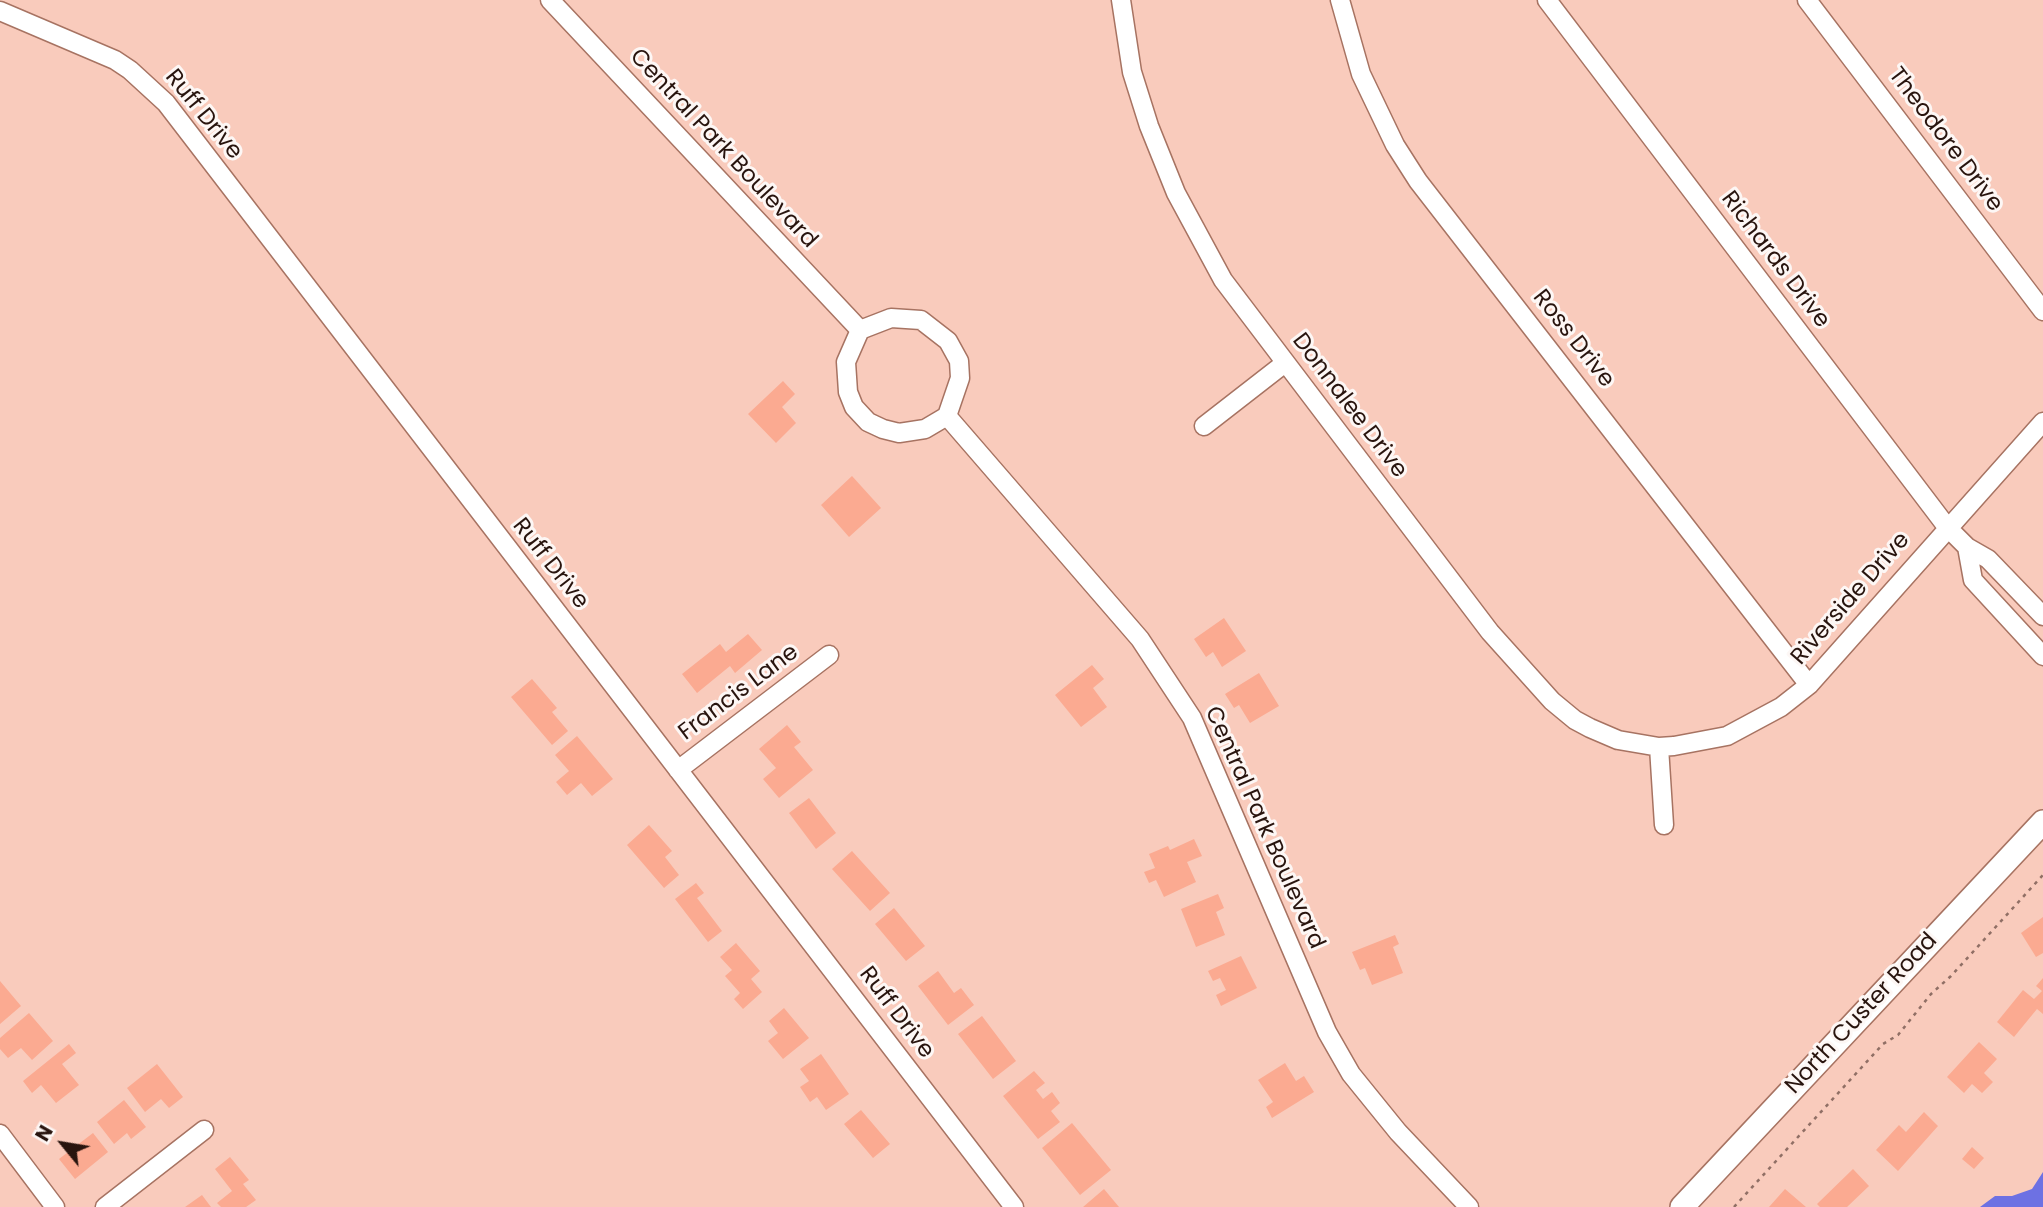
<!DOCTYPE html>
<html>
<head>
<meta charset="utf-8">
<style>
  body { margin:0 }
  #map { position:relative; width:2043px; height:1207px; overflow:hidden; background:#f9cbbc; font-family:Poppins,sans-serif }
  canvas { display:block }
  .north { position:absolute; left:28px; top:1109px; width:70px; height:70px; -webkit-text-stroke:5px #fdf7f5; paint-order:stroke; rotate:300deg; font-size:19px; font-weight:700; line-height:28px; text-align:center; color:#28140e }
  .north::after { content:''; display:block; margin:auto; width:24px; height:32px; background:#28140e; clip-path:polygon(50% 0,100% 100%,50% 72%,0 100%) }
</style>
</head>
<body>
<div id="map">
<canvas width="2043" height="1207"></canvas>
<div class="north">N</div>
</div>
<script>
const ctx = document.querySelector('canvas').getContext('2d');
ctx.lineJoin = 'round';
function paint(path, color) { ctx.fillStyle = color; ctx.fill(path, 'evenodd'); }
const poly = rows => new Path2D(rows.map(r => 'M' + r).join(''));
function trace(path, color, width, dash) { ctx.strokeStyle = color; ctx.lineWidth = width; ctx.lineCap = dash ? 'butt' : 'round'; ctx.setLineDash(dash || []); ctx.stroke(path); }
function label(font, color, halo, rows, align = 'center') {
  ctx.font = font + ' Poppins,sans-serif'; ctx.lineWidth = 6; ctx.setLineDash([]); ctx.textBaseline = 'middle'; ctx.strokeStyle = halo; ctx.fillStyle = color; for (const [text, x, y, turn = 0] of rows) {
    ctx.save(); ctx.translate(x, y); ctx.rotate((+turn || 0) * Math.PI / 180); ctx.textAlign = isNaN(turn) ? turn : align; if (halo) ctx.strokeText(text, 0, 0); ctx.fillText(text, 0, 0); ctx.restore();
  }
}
paint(poly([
  [2043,1172,2043,1207,1980,1207,1995,1196,2012,1196,2032,1189]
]), '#6d71e3');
paint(poly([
  [783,381,795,394,782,407,796,423,776,443,748,414],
  [852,476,881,508,849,537,821,505],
  [1224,618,1246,651,1222,667,1213,652,1206,657,1194,639],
  [748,634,762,650,735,673,730,666,697,693,682,674,720,644,726,652],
  [1092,665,1104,679,1093,688,1107,707,1081,727,1055,695],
  [1259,673,1279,706,1250,723,1239,705,1234,708,1225,694],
  [532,679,557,708,552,712,568,731,552,745,511,697],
  [787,725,801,742,794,747,813,770,779,798,763,779,776,768,759,749],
  [577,736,613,779,592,796,581,783,567,795,556,782,569,771,555,755],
  [809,798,836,833,816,849,789,813],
  [649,825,672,851,665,857,679,875,664,888,627,845],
  [1194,839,1202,856,1187,862,1196,882,1164,897,1156,880,1149,883,1144,872,1155,868,1149,854,1168,846,1170,850],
  [852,851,890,893,870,911,832,869],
  [696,883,704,893,697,898,722,931,708,942,675,899],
  [1218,894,1224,908,1216,912,1225,935,1196,947,1181,909],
  [894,908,925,946,906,961,875,924],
  [2043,917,2043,953,2036,957,2021,933],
  [1395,935,1399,944,1393,947,1403,973,1372,985,1365,968,1360,970,1352,952],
  [736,943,760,971,751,979,762,992,743,1009,734,999,740,993,725,976,732,970,720,957],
  [1241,956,1257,988,1221,1006,1216,995,1226,990,1220,978,1213,981,1208,971],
  [938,971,954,993,961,988,974,1005,948,1025,918,986],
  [2043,978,2043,1014,2037,1009,2014,1037,1997,1022,2023,990,2034,999,2042,991,2036,986],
  [0,981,21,1006,0,1024],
  [784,1008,809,1038,783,1059,768,1041,778,1033,769,1021],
  [29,1013,53,1041,32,1060,21,1048,8,1058,0,1049,0,1038],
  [982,1016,1016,1061,993,1079,958,1034],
  [1979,1042,1997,1059,1984,1073,1993,1082,1982,1093,1972,1084,1964,1093,1947,1077],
  [69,1044,76,1053,62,1064,79,1085,56,1103,41,1085,32,1093,23,1081],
  [821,1054,849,1094,826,1110,817,1097,810,1102,800,1087,809,1081,800,1069],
  [1285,1063,1296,1081,1304,1076,1314,1092,1272,1118,1266,1107,1273,1102,1258,1080],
  [157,1064,183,1097,169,1108,161,1099,145,1112,127,1088],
  [1034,1071,1045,1083,1036,1090,1043,1099,1052,1092,1060,1103,1051,1111,1060,1122,1038,1139,1003,1096],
  [124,1100,146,1127,131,1139,127,1133,114,1144,97,1122],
  [861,1110,890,1144,873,1158,844,1124],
  [1924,1112,1938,1126,1898,1171,1876,1150,1899,1125,1906,1132],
  [1072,1123,1111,1170,1080,1195,1042,1148],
  [93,1133,108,1152,75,1179,59,1159],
  [1972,1147,1984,1158,1974,1169,1962,1159],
  [230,1157,249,1180,243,1184,256,1200,246,1207,221,1207,217,1203,232,1191,215,1169],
  [1853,1169,1869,1186,1847,1207,1820,1207,1817,1204],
  [1104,1189,1119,1207,1083,1207],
  [1785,1189,1806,1207,1769,1207],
  [202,1195,211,1207,185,1207]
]), '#fbaa91');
const minor = poly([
  [550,0,860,330],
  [1121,0,1132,72,1149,126,1176,193,1223,280,1490,632,1552,701,1575,720,1590,728,1618,740,1659,747,1674,746,1727,736,1781,707,1809,685,2043,422],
  [1340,0,1361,74,1395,145,1418,181,1809,685],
  [1547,0,1947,527,1967,547,1988,559,2043,616],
  [1807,0,2043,311],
  [0,11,115,60,130,70,166,103,1014,1207],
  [891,318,921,320,948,341,959,361,960,378,947,416,925,429,899,433,883,429,868,422,854,407,848,392,846,362,860,330,891,318],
  [947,416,1140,639,1192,718,1327,1032,1351,1074,1398,1132,1469,1207],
  [1204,426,1285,363],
  [1967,547,1973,580,2043,656],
  [1659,747,1664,825],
  [678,770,829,655],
  [0,1134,55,1207],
  [105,1207,204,1130]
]);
const tertiary = poly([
  [1682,1207,2043,822]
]);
trace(minor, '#a77362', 21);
trace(tertiary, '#a77362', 26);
trace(poly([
  [1734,1207,1883,1044,1898,1035,1931,994,1951,976,2043,875]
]), '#906f65', 2.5, [3.5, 5]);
trace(minor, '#fff', 18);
trace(tertiary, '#fff', 23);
label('23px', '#28140e', '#fdf7f5', [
  ["Ruff Drive",203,115,51],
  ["Theodore Drive",1945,140,53],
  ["Central Park Boulevard",723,149,47],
  ["Richards Drive",1775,260,53],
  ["Ross Drive",1573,339,52],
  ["Donnalee Drive",1349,406,53],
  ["Ruff Drive",550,564,52],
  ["Riverside Drive",1851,599,-49],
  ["Francis Lane",739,693,-37],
  ["Central Park Boulevard",1264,828,66],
  ["Ruff Drive",896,1013,53],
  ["North Custer Road",1862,1014,-47]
]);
</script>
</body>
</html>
